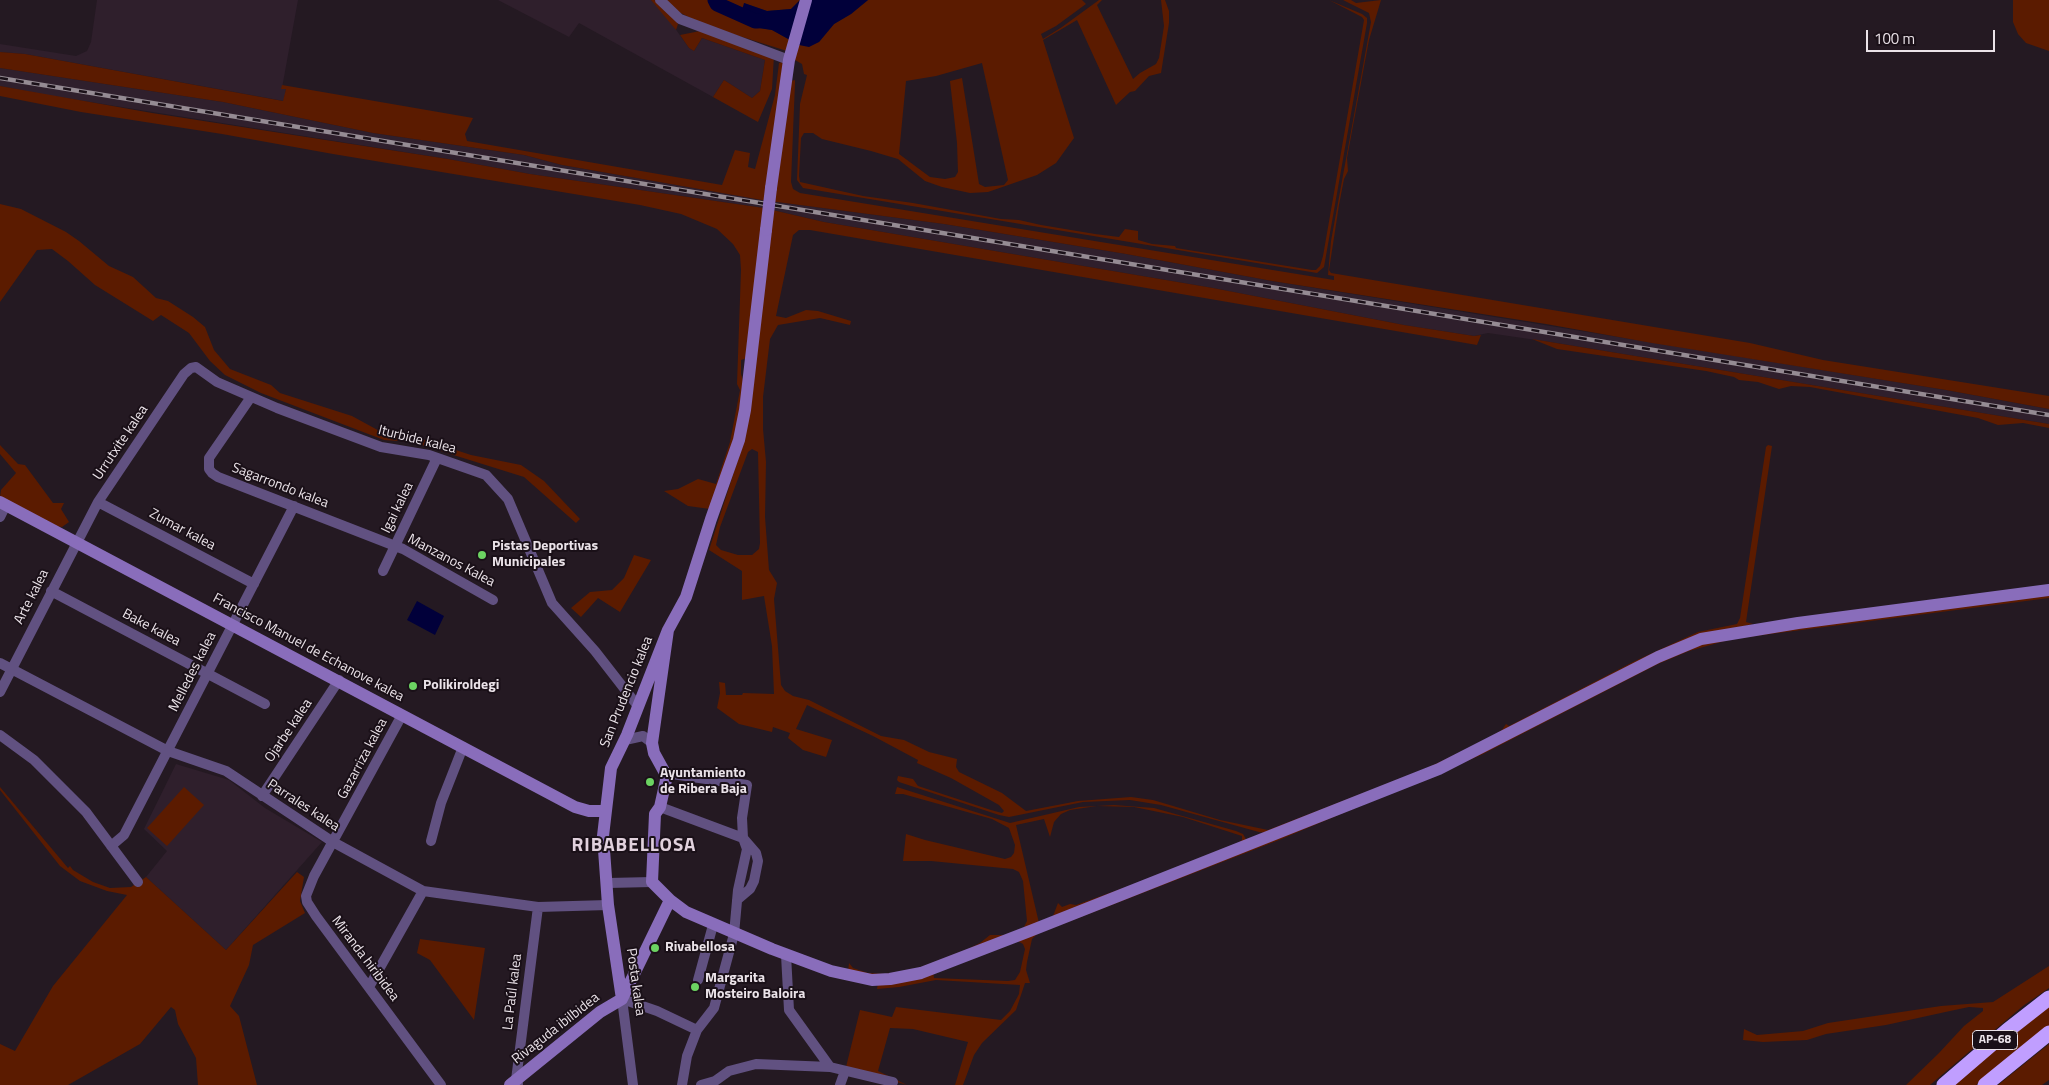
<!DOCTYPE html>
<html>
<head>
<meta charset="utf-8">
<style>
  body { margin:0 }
  #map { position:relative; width:2049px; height:1085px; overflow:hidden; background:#241922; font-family:"Titillium Web",sans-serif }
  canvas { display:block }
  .scale { position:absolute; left:1866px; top:30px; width:129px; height:22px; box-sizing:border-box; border:2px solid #ebe3e9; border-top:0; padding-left:6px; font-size:15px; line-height:18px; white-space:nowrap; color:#ebe3e9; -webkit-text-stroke:4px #1a1018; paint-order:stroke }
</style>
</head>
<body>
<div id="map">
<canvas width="2049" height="1085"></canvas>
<div class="scale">100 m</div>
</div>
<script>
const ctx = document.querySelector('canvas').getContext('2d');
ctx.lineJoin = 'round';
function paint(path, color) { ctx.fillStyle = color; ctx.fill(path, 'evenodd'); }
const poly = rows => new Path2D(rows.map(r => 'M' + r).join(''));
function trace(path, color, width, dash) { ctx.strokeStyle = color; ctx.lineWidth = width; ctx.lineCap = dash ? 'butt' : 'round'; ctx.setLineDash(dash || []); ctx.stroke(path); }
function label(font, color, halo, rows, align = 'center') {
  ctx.font = font + ' "Titillium Web",sans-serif'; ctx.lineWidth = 4; ctx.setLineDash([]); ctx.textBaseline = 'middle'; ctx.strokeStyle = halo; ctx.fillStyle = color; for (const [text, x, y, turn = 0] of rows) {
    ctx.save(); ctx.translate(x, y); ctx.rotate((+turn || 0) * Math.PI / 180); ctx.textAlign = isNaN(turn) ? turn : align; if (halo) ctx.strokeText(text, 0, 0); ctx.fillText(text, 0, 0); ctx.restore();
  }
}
paint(poly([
  [97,0,298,0,282,88,286,89,284,101,25,54,0,52,0,44,76,56,87,51,91,42],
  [498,0,651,0,667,17,689,48,694,51,702,38,765,60,760,91,752,98,724,80,713,97,579,23,569,37],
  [0,68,223,102,373,133,524,155,562,165,762,200,944,224,1126,254,1272,281,1946,390,2049,409,2049,424,1550,342,1488,333,1474,336,1404,325,1213,288,824,222,764,208,530,174,448,159,46,95,0,86],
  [176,764,229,780,265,808,322,842,226,950,146,877,167,851,144,829]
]), '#2f1f2c');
paint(poly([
  [651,0,655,0,676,21,678,24,676,30],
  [666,0,800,0,791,9,767,11,744,3,752,27,772,30,790,40,787,51,704,25,675,10],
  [868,0,1082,0,1086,4,1056,26,1041,34,1043,39,1062,27,1099,0,1102,0,1097,5,1133,79,1140,73,1156,64,1159,58,1164,26,1161,0,1165,0,1169,11,1169,23,1161,73,1149,76,1135,91,1130,92,1116,105,1077,20,1043,40,1074,138,1056,163,1037,175,988,192,970,193,942,187,925,181,898,159,871,151,822,139,813,133,804,133,801,138,799,176,800,182,863,196,913,203,1001,219,1019,220,1041,225,1095,234,1119,237,1125,229,1138,231,1138,240,1152,244,1175,246,1176,248,1312,270,1316,270,1320,266,1323,256,1364,20,1362,17,1329,0,1362,14,1367,18,1367,23,1324,267,1317,273,803,188,797,180,800,104,807,75,804,74,802,64,795,60,796,44,819,42,834,24,851,14],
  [982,63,1008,180,1004,185,985,187,979,184,962,78,950,81,957,143,958,172,955,177,945,179,930,177,899,154,906,81,936,76],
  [1343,0,1351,0,1356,3,1381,0,1369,40,1347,158,1348,171,1344,179,1339,205,1329,270,1331,273,1750,343,1823,360,2049,396,2049,409,1946,390,1652,343,1546,324,1272,281,1126,254,944,224,762,200,562,165,524,155,373,133,223,102,0,68,0,52,25,54,283,101,286,89,281,89,282,85,473,118,465,134,467,141,722,185,735,150,750,153,748,167,755,169,775,95,779,63,782,62,791,81,795,80,795,83,791,182,793,189,800,193,1334,280,1334,276,1328,275,1331,241,1371,22,1369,13],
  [2013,0,2049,0,2049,51,2026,43,2018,34,2013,22],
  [700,31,774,55,772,89,758,122,713,97,724,80,752,98,760,91,765,60,702,38,694,51,689,48,680,35],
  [0,86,152,113,448,159,530,174,764,208,824,222,1213,288,1404,325,1474,336,1481,335,1477,345,810,230,799,230,793,235,776,316,786,318,806,310,818,311,851,321,850,325,820,318,778,325,770,339,763,397,763,429,766,462,765,517,769,570,777,583,774,599,781,685,785,691,793,696,809,700,881,736,904,740,929,752,957,759,956,767,959,772,1002,793,1026,811,1078,801,1131,797,1153,800,1220,820,1268,830,1425,769,1484,741,1502,730,1506,724,1509,726,1635,661,1698,632,1737,624,1740,618,1766,447,1768,445,1772,446,1746,622,1753,624,1705,634,1459,756,1268,833,1259,832,1161,805,1130,800,1083,802,1009,817,999,815,899,782,897,780,898,776,913,779,918,786,991,810,1002,813,1004,811,999,805,951,778,917,763,918,760,873,736,807,705,796,729,832,740,826,757,803,750,788,738,790,733,773,727,772,732,739,724,717,708,720,693,719,682,725,683,726,695,742,695,743,693,774,694,772,646,764,596,742,600,742,571,709,550,740,453,747,358,741,360,741,374,744,384,738,431,710,509,688,506,664,491,678,489,698,479,716,484,730,442,740,390,737,384,741,270,740,255,733,244,717,229,681,214,640,205,333,154,222,134,81,112,0,96],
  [752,449,758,452,760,543,759,549,752,555,738,555,721,550,716,545,720,527,748,452],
  [0,204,21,209,66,232,79,241,109,266,133,277,156,298,168,301,193,317,205,327,214,350,230,369,271,385,280,393,352,416,385,434,419,438,471,455,521,465,544,481,580,519,576,523,524,477,412,442,384,440,261,393,225,375,210,361,189,333,161,315,153,321,95,285,68,261,52,249,37,250,0,302],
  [1532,339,2049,424,2049,428,2023,423,1998,425,1978,418,1810,387,1791,386,1779,389,1758,382,1739,380,1734,377,1706,371,1557,349],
  [0,445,18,464,25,465,53,503,64,503,61,509,69,522,62,527,55,526,0,497,1,490,16,473,0,454],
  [634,555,651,560,620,612,598,598,581,617,571,608,590,592,612,590,624,578],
  [2049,594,2049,598,1732,639,1689,651,1658,664,1481,755,1279,840,1037,934,1032,939,1027,962,1026,970,1030,983,1025,983,1016,1010,982,1043,974,1055,963,1085,955,1085,968,1042,913,1029,890,1028,878,1071,907,1085,846,1067,860,1010,892,1017,896,1007,1001,1020,1010,1011,1019,994,1020,985,936,980,899,987,877,989,878,983,933,971,934,978,1008,981,1015,980,1020,972,1025,949,1023,944,1016,940,1343,811,1665,657,1707,640],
  [0,787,68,868,70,866,73,870,93,882,110,888,131,887,146,877,226,950,297,872,304,877,300,901,305,913,253,945,249,965,230,1006,239,1016,257,1085,198,1085,196,1058,178,1024,175,1010,171,1007,140,1044,68,1085,0,1085,0,1044,15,1051,53,986,127,895,107,891,80,881,60,866,0,790],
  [184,787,204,805,167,846,147,828],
  [897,787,1010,823,1079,807,1114,805,1154,808,1236,831,1243,834,1247,841,1058,918,1053,916,1058,903,1062,907,1070,904,1076,905,1154,877,1235,845,1242,840,1242,836,1183,817,1134,807,1097,806,1070,810,1061,814,1054,822,1050,837,1044,819,1016,825,1039,923,1038,925,914,972,879,977,857,975,848,972,849,963,853,968,868,973,885,974,916,969,968,949,980,943,990,935,1004,935,1023,929,1027,921,1023,881,1019,872,1013,869,931,861,903,861,906,834,925,840,1005,859,1011,857,1014,853,1015,845,1009,828,992,819,903,794,895,794],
  [420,939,485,948,474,1020,430,960,417,953],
  [2049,966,2049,988,2023,1006,1930,1085,1906,1085,1939,1053,1964,1026,1983,1011,1983,1008,1969,1007,1950,1011,1886,1025,1826,1034,1807,1040,1763,1042,1743,1040,1744,1029,1757,1035,1803,1031,1828,1023,1941,1006,1993,1002],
  [2049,1006,2049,1026,1976,1085,1952,1085],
  [2049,1044,2049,1080,2042,1085,1998,1085]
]), '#5b1b00');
paint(poly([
  [800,0,868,0,851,14,834,24,819,42,809,47,799,45,772,30,752,27,739,21,744,3,767,11,791,9],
  [417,601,444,616,435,635,407,620]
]), '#01003a');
trace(poly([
  [715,0,717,4,755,21,758,21]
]), '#01003a', 15);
trace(poly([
  [660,0,680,19,789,60],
  [251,397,209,458,209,469,212,473,218,477,403,549,493,600],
  [98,502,254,584],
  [0,517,6,505],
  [383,571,437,458],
  [51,591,265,704],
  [0,663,168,751,226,771,333,842,423,891,538,907,608,905],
  [0,692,98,502,184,374,191,368,196,367,217,382,277,408,381,447,429,455,486,475,508,499,552,603,595,651,637,705],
  [402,715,314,876,306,896,307,902,316,916,441,1085],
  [0,735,34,760,86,812,138,882],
  [625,740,643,736,652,743],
  [665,773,747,785,742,818,743,838,747,849,738,890,734,934,714,1008,697,1030,687,1056,682,1085],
  [262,796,339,680],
  [660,807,743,838,756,853,758,861,754,881,750,889,737,900],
  [431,841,441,803,463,747],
  [111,846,124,835,294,506],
  [608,883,652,882],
  [786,955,789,1010,830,1067,893,1082],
  [698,980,713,925],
  [369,987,423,891],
  [518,1084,516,1080,538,907],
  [633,1085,622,999,657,1011,697,1030],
  [701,1085,715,1081,729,1071,756,1064,830,1067],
  [840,1085,845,1071]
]), '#615181', 10);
trace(poly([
  [771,188,789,60,806,0],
  [0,502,575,807,589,811,605,811],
  [668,630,652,743,654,753,665,773,666,780,660,807,655,814,652,882,670,900,686,912,772,949,831,971,872,980,890,979,921,973,1030,931,1439,769,1658,657,1701,639,1798,623,2049,590],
  [622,999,608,905,603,836,611,768,627,735,668,630,686,597,711,519,739,440,745,410,766,230],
  [622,999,670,900],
  [510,1085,600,1012,622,999]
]), '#896dbb', 12);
trace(poly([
  [1944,1085,2008,1030,2049,998],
  [1985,1085,2049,1033]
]), '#c09eff', 15);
const rail = poly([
  [0,78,2049,415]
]);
trace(rail, '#958b93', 4.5);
trace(rail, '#1a1018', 2.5, [8]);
trace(poly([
  [766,230,771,188]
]), '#896dbb', 12);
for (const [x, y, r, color] of [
  [482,555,5,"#6cd362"],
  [413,686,5,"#6cd362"],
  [650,782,5,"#6cd362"],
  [655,948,5,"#6cd362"],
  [695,987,5,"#6cd362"]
]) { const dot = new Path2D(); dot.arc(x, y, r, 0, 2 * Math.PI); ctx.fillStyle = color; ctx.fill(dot); trace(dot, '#1a1018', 2); }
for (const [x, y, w] of [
  [1995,1040,45]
]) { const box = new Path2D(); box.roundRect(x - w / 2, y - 9.5, w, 19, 4); ctx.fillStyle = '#1a1018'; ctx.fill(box); trace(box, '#ebe3e9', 1); }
label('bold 12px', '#ebe3e9', null, [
  ["AP-68",1995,1040]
]);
label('14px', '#ebe3e9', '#1a1018', [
  ["Iturbide kalea",417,440,14],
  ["Urrutxite kalea",121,443,-56],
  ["Sagarrondo kalea",280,486,21],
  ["Igai kalea",398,508,-64],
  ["Zumar kalea",182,530,28],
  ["Manzanos Kalea",451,561,28],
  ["Arte kalea",32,597,-63],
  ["Bake kalea",151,628,28],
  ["Francisco Manuel de Echanove kalea",308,648,28],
  ["Melledes kalea",193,672,-63],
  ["San Prudencio kalea",627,692,-68],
  ["Ojarbe kalea",289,731,-56],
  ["Gazarriza kalea",363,759,-62],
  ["Parrales kalea",303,806,33],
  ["Miranda hiribidea",365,959,53],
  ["Posta kalea",635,982,82],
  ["La Paúl kalea",513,992,-83],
  ["Rivaguda ibilbidea",556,1029,-38]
]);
label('bold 14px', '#ebe3e9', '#1a1018', [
  ["Pistas Deportivas",492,547],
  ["Municipales",492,563],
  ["Polikiroldegi",423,686],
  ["Ayuntamiento",660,774],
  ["de Ribera Baja",660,790],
  ["Rivabellosa",665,948],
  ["Margarita",705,979],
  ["Mosteiro Baloira",705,995]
], 'left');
ctx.letterSpacing = '1px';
label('bold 19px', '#e1d1dd', '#1a1018', [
  ["RIBABELLOSA",634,846]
]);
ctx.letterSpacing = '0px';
</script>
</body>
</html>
